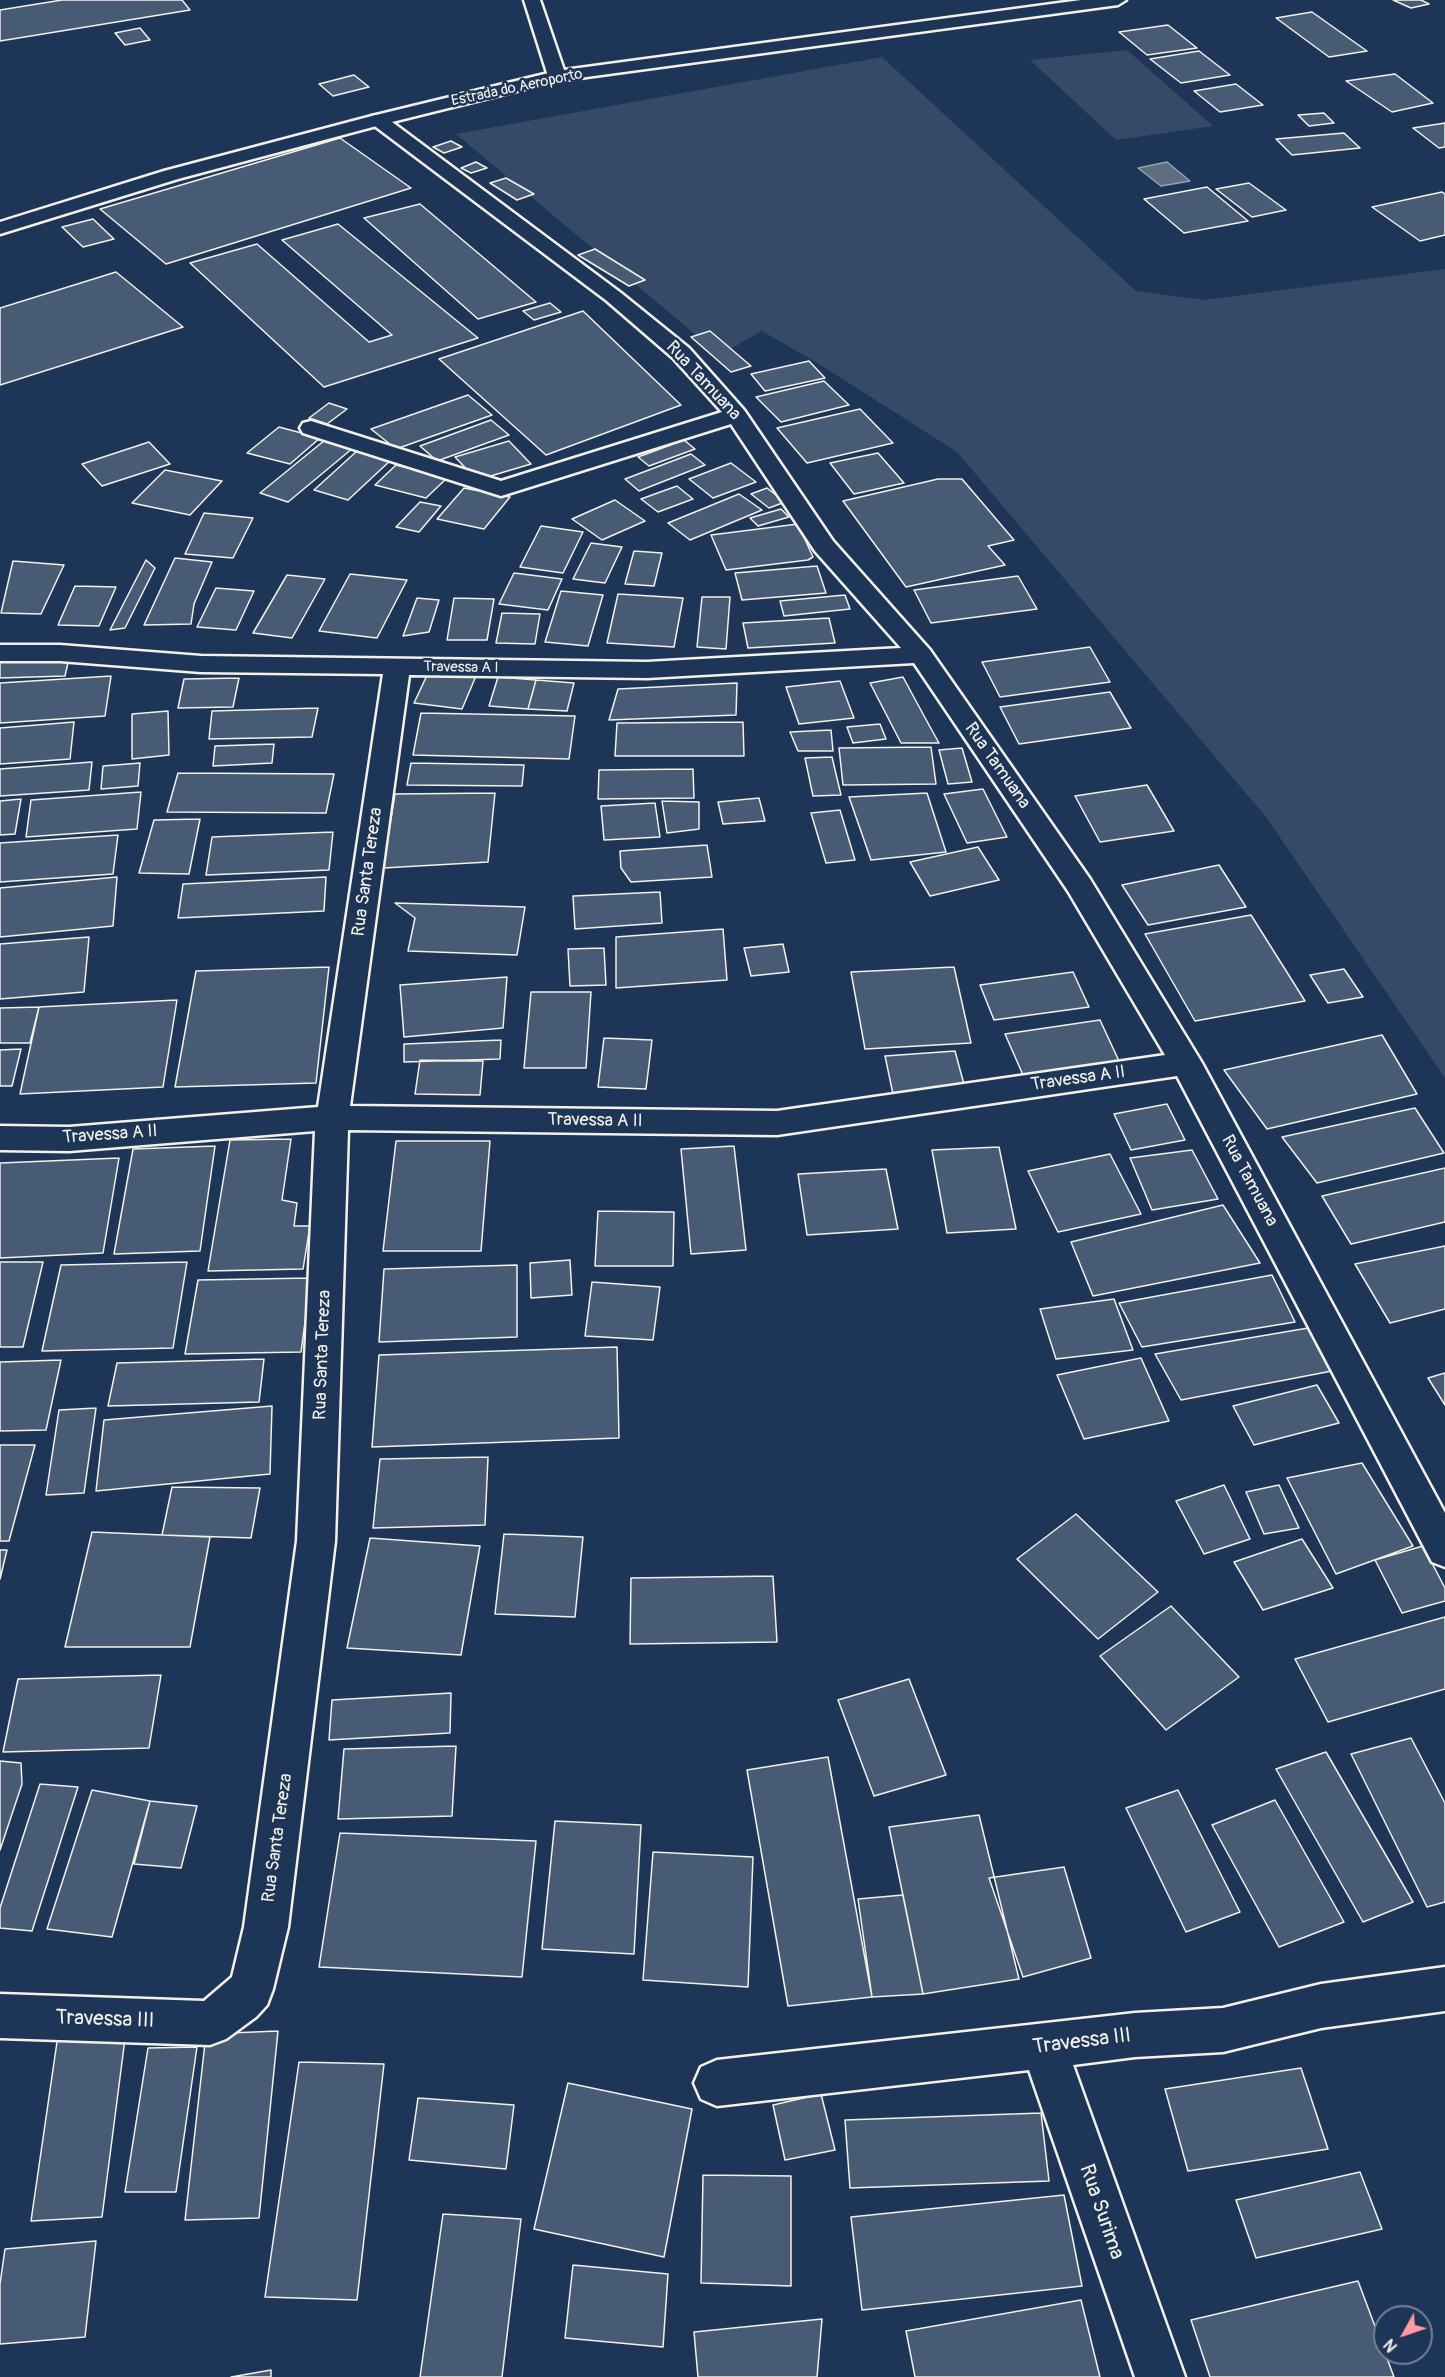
<!DOCTYPE html>
<html>
<head>
<meta charset="utf-8">
<style>
  body { margin:0 }
  #map { position:relative; width:1445px; height:2377px; overflow:hidden; background:#1d3557; font-family:Pangolin,sans-serif }
  canvas { display:block }
  .north { position:absolute; left:1373px; top:2305px; width:60px; height:60px; box-sizing:border-box; background:#1d3557; border:2px solid #738091; border-radius:50%; rotate:230deg; font-size:16px; font-weight:700; line-height:24px; text-align:center; color:#f4f1e8 }
  .north::after { content:''; display:block; margin:auto; width:21px; height:27px; background:#ff9aa2; clip-path:polygon(50% 0,100% 100%,50% 72%,0 100%) }
</style>
</head>
<body>
<div id="map">
<canvas width="1445" height="2377"></canvas>
<div class="north">N</div>
</div>
<script>
const ctx = document.querySelector('canvas').getContext('2d');
ctx.lineJoin = 'round';
function paint(path, color) { ctx.fillStyle = color; ctx.fill(path, 'evenodd'); }
const poly = rows => new Path2D(rows.map(r => 'M' + r).join(''));
function trace(path, color, width, dash) { ctx.strokeStyle = color; ctx.lineWidth = width; ctx.lineCap = dash ? 'butt' : 'round'; ctx.setLineDash(dash || []); ctx.stroke(path); }
function label(font, color, halo, rows, align = 'center') {
  ctx.font = font + ' Pangolin,sans-serif'; ctx.lineWidth = 5; ctx.setLineDash([]); ctx.textBaseline = 'middle'; ctx.strokeStyle = halo; ctx.fillStyle = color; for (const [text, x, y, turn = 0] of rows) {
    ctx.save(); ctx.translate(x, y); ctx.rotate((+turn || 0) * Math.PI / 180); ctx.textAlign = isNaN(turn) ? turn : align; if (halo) ctx.strokeText(text, 0, 0); ctx.fillText(text, 0, 0); ctx.restore();
  }
}
paint(poly([
  [1127,50,1213,126,1116,140,1030,60],
  [882,57,1136,291,1204,300,1445,269,1445,1078,1266,817,957,452,819,364,762,331,720,355,456,134]
]), '#354a67');
const water = poly([
  [1167,162,1190,181,1161,186,1138,168,1167,162]
]);
paint(water, '#5e6d82');
trace(water, '#9aa2ab', 1.5);
const building = poly([
  [62,0,182,0,190,10,0,41,0,10,62,0],
  [1393,0,1421,0,1429,4,1411,8,1393,0],
  [1312,12,1367,51,1329,57,1276,18,1312,12],
  [1168,25,1197,48,1147,55,1119,32,1168,25],
  [140,28,150,40,125,45,115,33,140,28],
  [1199,51,1230,75,1181,83,1150,59,1199,51],
  [1395,74,1433,103,1392,112,1346,81,1395,74],
  [354,75,369,87,333,96,319,84,354,75],
  [1236,84,1263,105,1220,112,1194,91,1236,84],
  [1324,113,1334,123,1309,126,1298,115,1324,113],
  [1445,123,1445,147,1439,148,1413,128,1445,123],
  [1344,133,1360,148,1292,155,1276,139,1344,133],
  [340,138,411,188,166,264,100,209,340,138],
  [451,141,462,147,444,153,433,147,451,141],
  [476,162,487,168,471,173,461,168,476,162],
  [506,178,534,194,517,200,490,183,506,178],
  [1249,183,1286,210,1252,217,1216,189,1249,183],
  [1207,187,1248,221,1184,233,1144,199,1207,187],
  [1442,192,1445,194,1445,235,1420,241,1372,207,1442,192],
  [420,204,536,302,478,319,364,218,420,204],
  [93,219,114,239,83,247,62,227,93,219],
  [338,224,478,338,324,387,190,263,257,244,369,342,392,335,282,240,338,224],
  [595,249,645,280,629,286,578,255,595,249],
  [116,272,183,327,0,385,0,308,116,272],
  [550,303,561,312,534,320,523,311,550,303],
  [583,311,681,405,546,455,439,359,583,311],
  [710,331,751,366,731,372,691,337,710,331],
  [809,361,825,378,765,391,751,374,809,361],
  [824,381,849,405,781,422,756,397,824,381],
  [468,395,492,415,396,449,371,429,468,395],
  [329,403,347,409,327,424,309,418,329,403],
  [860,409,893,443,807,463,777,428,860,409],
  [491,420,509,435,437,461,420,446,491,420],
  [279,427,320,438,290,464,247,453,279,427],
  [325,440,353,448,288,502,260,493,325,440],
  [684,440,695,449,649,466,638,457,684,440],
  [509,441,531,464,477,480,455,457,509,441],
  [149,442,170,464,102,486,82,464,149,442],
  [357,451,391,460,348,500,314,490,357,451],
  [878,453,904,483,854,494,830,463,878,453],
  [691,454,705,465,639,491,625,479,691,454],
  [731,463,756,482,713,498,689,479,731,463],
  [396,465,447,478,426,498,375,485,396,465],
  [165,470,222,481,190,515,132,503,165,470],
  [938,479,962,479,1014,540,988,546,1005,565,906,587,843,501,938,479],
  [677,486,693,499,658,512,641,499,677,486],
  [464,488,510,497,484,529,437,519,464,488],
  [767,488,785,502,769,508,751,494,767,488],
  [739,494,762,510,690,540,668,523,739,494],
  [615,500,645,521,602,540,572,519,615,500],
  [420,502,441,506,419,532,396,527,420,502],
  [781,509,789,517,758,526,750,518,781,509],
  [204,513,253,518,233,558,185,554,204,513],
  [798,524,813,557,808,560,726,570,711,535,798,524],
  [541,526,583,532,563,573,520,567,541,526],
  [591,543,622,547,605,583,573,579,591,543],
  [634,551,662,553,654,586,625,584,634,551],
  [175,558,212,562,194,604,191,624,144,625,175,558],
  [146,560,155,568,125,628,110,630,146,560],
  [13,561,64,565,41,614,1,613,13,561],
  [817,566,826,593,742,600,735,573,817,566],
  [514,573,562,579,548,610,499,604,514,573],
  [350,574,407,580,377,638,319,631,350,574],
  [287,575,325,579,292,638,253,633,287,575],
  [1018,576,1037,609,931,623,914,590,1018,576],
  [75,586,116,587,99,626,58,625,75,586],
  [216,588,254,591,236,630,197,627,216,588],
  [561,591,603,595,588,646,545,642,561,591],
  [618,594,683,598,674,647,607,643,618,594],
  [845,595,850,609,784,616,780,601,845,595],
  [702,597,730,597,726,649,697,647,702,597],
  [417,598,439,600,429,632,403,636,417,598],
  [454,598,494,599,487,640,447,640,454,598],
  [502,613,540,614,535,644,496,643,502,613],
  [829,618,835,643,748,648,743,623,829,618],
  [1090,647,1110,682,1000,697,982,662,1090,647],
  [69,658,65,676,0,678,0,661,69,658],
  [429,671,476,676,462,709,414,703,429,671],
  [111,676,105,716,0,723,0,683,111,676],
  [498,677,536,680,528,709,489,706,498,677],
  [903,677,929,725,939,743,901,743,870,683,903,677],
  [239,678,233,707,178,708,184,679,239,678],
  [536,680,574,683,567,711,528,709,536,680],
  [840,681,854,718,799,724,786,687,840,681],
  [737,683,736,715,609,720,618,689,737,683],
  [1110,692,1131,728,1019,744,1000,707,1110,692],
  [318,708,312,737,209,739,212,711,318,708],
  [168,711,169,755,132,759,132,714,168,711],
  [421,713,575,716,569,759,413,755,421,713],
  [74,722,70,759,0,764,0,728,74,722],
  [743,722,744,756,615,756,617,723,743,722],
  [880,724,886,739,853,743,847,727,880,724],
  [831,730,833,751,798,751,790,732,831,730],
  [274,744,272,763,213,766,215,746,274,744],
  [931,747,936,784,843,785,839,748,931,747],
  [962,748,972,782,948,784,939,750,962,748],
  [832,757,841,795,813,796,805,758,832,757],
  [92,762,89,790,0,796,0,769,92,762],
  [140,763,138,786,101,789,103,766,140,763],
  [411,763,524,765,522,786,407,785,411,763],
  [693,769,694,798,598,799,599,770,693,769],
  [178,773,334,774,326,813,167,812,178,773],
  [1147,785,1174,831,1100,842,1075,796,1147,785],
  [983,789,1007,837,967,843,944,794,983,789],
  [141,792,137,829,26,837,31,800,141,792],
  [495,793,488,862,383,868,395,794,495,793],
  [927,793,946,852,871,860,849,797,927,793],
  [759,798,765,821,723,824,718,802,759,798],
  [21,799,15,834,0,835,0,801,21,799],
  [662,801,699,802,699,829,667,833,662,801],
  [655,803,660,837,604,840,601,806,655,803],
  [840,810,855,860,826,863,811,813,840,810],
  [200,819,189,874,139,873,154,820,200,819],
  [333,832,329,870,206,875,212,837,333,832],
  [118,835,113,874,0,882,0,843,118,835],
  [707,845,712,877,631,882,621,868,620,851,707,845],
  [978,847,999,880,930,896,910,862,978,847],
  [1219,865,1246,907,1148,925,1122,885,1219,865],
  [117,877,113,926,0,937,0,888,117,877],
  [326,877,324,911,178,918,183,884,326,877],
  [660,892,662,923,575,929,573,896,660,892],
  [395,903,525,907,517,955,408,951,415,918,395,903],
  [1251,915,1305,1001,1195,1021,1145,934,1251,915],
  [723,929,727,980,616,988,616,937,723,929],
  [89,937,84,992,0,999,0,944,89,937],
  [783,944,789,972,751,976,744,948,783,944],
  [604,948,606,985,570,986,568,949,604,948],
  [329,967,316,1083,175,1087,196,971,329,967],
  [954,967,971,1043,865,1049,851,972,954,967],
  [1344,969,1363,997,1328,1003,1310,975,1344,969],
  [1073,972,1089,1007,994,1020,980,985,1073,972],
  [507,977,503,1028,404,1037,400,985,507,977],
  [531,992,591,992,586,1068,524,1068,531,992],
  [177,1000,163,1087,20,1094,39,1007,177,1000],
  [39,1007,30,1043,0,1043,0,1008,39,1007],
  [1100,1020,1119,1061,1023,1075,1005,1034,1100,1020],
  [1382,1035,1417,1094,1267,1129,1224,1070,1382,1035],
  [604,1038,652,1040,646,1089,598,1087,604,1038],
  [501,1040,500,1059,404,1062,404,1044,501,1040],
  [21,1049,12,1086,0,1086,0,1050,21,1049],
  [955,1051,965,1088,893,1094,885,1056,955,1051],
  [420,1060,483,1061,480,1095,415,1094,420,1060],
  [1167,1104,1185,1140,1131,1150,1114,1114,1167,1104],
  [1415,1108,1444,1153,1317,1183,1282,1137,1415,1108],
  [291,1139,282,1200,297,1203,294,1226,310,1226,303,1269,208,1271,230,1140,291,1139],
  [396,1141,490,1141,481,1251,383,1251,396,1141],
  [215,1146,200,1251,114,1254,133,1149,215,1146],
  [734,1146,746,1250,691,1254,681,1149,734,1146],
  [999,1147,1016,1229,947,1233,932,1150,999,1147],
  [1192,1150,1218,1199,1152,1210,1130,1158,1192,1150],
  [1110,1154,1141,1214,1058,1232,1028,1171,1110,1154],
  [119,1158,103,1253,0,1258,0,1163,119,1158],
  [1445,1168,1445,1222,1351,1244,1322,1196,1445,1168],
  [886,1169,898,1229,807,1235,798,1174,886,1169],
  [1223,1205,1260,1263,1093,1296,1071,1242,1223,1205],
  [598,1211,674,1212,673,1266,595,1266,598,1211],
  [1445,1246,1445,1309,1390,1323,1355,1264,1445,1246],
  [570,1260,572,1295,531,1298,530,1263,570,1260],
  [0,1262,43,1262,23,1347,0,1347,0,1262],
  [187,1262,173,1348,42,1351,61,1265,187,1262],
  [517,1265,517,1337,379,1342,384,1269,517,1265],
  [1272,1275,1295,1322,1142,1347,1119,1303,1272,1275],
  [311,1278,301,1352,185,1354,198,1280,311,1278],
  [592,1282,660,1287,653,1340,585,1336,592,1282],
  [1114,1299,1133,1350,1056,1359,1040,1309,1114,1299],
  [1314,1327,1337,1370,1181,1400,1155,1354,1314,1327],
  [617,1347,619,1438,372,1447,379,1355,617,1347],
  [1141,1358,1169,1421,1084,1439,1057,1375,1141,1358],
  [264,1359,259,1402,108,1406,117,1363,264,1359],
  [61,1360,46,1430,0,1431,0,1362,61,1360],
  [1445,1373,1445,1405,1428,1378,1445,1373],
  [1317,1385,1339,1423,1254,1445,1233,1406,1317,1385],
  [272,1406,270,1474,96,1491,104,1420,272,1406],
  [96,1408,84,1493,46,1495,59,1410,96,1408],
  [0,1445,35,1445,9,1541,0,1541,0,1445],
  [488,1457,485,1525,373,1528,380,1459,488,1457],
  [1362,1463,1413,1546,1336,1574,1287,1478,1362,1463],
  [1224,1485,1250,1539,1204,1554,1176,1501,1224,1485],
  [1279,1485,1299,1528,1264,1534,1246,1492,1279,1485],
  [172,1487,260,1488,251,1538,162,1535,172,1487],
  [1076,1514,1158,1592,1098,1639,1017,1559,1076,1514],
  [92,1532,210,1537,190,1647,65,1647,92,1532],
  [504,1534,583,1537,575,1617,495,1614,504,1534],
  [370,1538,480,1546,461,1655,347,1648,370,1538],
  [1302,1539,1333,1588,1263,1610,1234,1562,1302,1539],
  [1423,1546,1445,1588,1445,1601,1402,1613,1375,1560,1423,1546],
  [0,1550,7,1550,0,1579,0,1550],
  [773,1576,777,1642,630,1644,631,1578,773,1576],
  [1171,1606,1239,1677,1166,1730,1100,1656,1171,1606],
  [1445,1617,1445,1689,1328,1722,1295,1659,1445,1617],
  [161,1675,149,1748,3,1752,18,1679,161,1675],
  [909,1679,946,1775,874,1796,838,1700,909,1679],
  [451,1693,450,1733,329,1740,332,1700,451,1693],
  [1411,1738,1445,1803,1445,1902,1427,1907,1351,1754,1411,1738],
  [456,1746,452,1816,338,1819,344,1749,456,1746],
  [1326,1752,1413,1902,1363,1922,1276,1769,1326,1752],
  [828,1757,872,1997,788,2006,747,1770,828,1757],
  [0,1761,21,1763,22,1784,0,1850,0,1761],
  [40,1784,78,1787,32,1931,0,1928,0,1908,40,1784],
  [92,1790,150,1801,112,1937,47,1929,92,1790],
  [1178,1790,1240,1912,1186,1932,1126,1808,1178,1790],
  [1275,1800,1344,1922,1279,1947,1212,1825,1275,1800],
  [150,1801,197,1806,181,1868,134,1864,150,1801],
  [979,1815,1019,1979,923,1994,889,1827,979,1815],
  [555,1821,641,1825,634,1954,542,1949,555,1821],
  [340,1833,536,1841,522,1977,319,1967,340,1833],
  [653,1852,753,1857,748,1987,643,1980,653,1852],
  [1064,1867,1091,1958,1023,1977,989,1878,1064,1867],
  [903,1895,923,1994,872,1997,858,1899,903,1895],
  [126,2031,102,2217,31,2221,58,2035,126,2031],
  [278,2031,259,2218,185,2220,206,2034,278,2031],
  [197,2047,176,2192,125,2192,148,2048,197,2047],
  [299,2062,384,2064,357,2300,265,2297,299,2062],
  [1301,2068,1328,2149,1188,2171,1165,2089,1301,2068],
  [568,2083,692,2109,664,2257,534,2229,568,2083],
  [821,2094,835,2150,785,2160,773,2105,821,2094],
  [418,2098,514,2105,506,2169,409,2160,418,2098],
  [1041,2113,1049,2181,850,2188,845,2120,1041,2113],
  [1360,2172,1382,2229,1256,2258,1236,2200,1360,2172],
  [703,2175,791,2176,791,2286,701,2283,703,2175],
  [1064,2195,1082,2286,862,2310,851,2217,1064,2195],
  [443,2214,521,2219,502,2377,420,2377,443,2214],
  [96,2241,85,2337,0,2344,0,2284,5,2249,96,2241],
  [573,2265,668,2274,663,2347,565,2338,573,2265],
  [1358,2281,1394,2377,1210,2377,1191,2320,1358,2281],
  [1081,2300,1100,2377,915,2377,906,2331,1081,2300],
  [822,2319,817,2377,698,2377,694,2332,822,2319],
  [271,2370,271,2377,231,2377,271,2370]
]);
paint(building, '#485b74');
trace(building, '#f4f1e8', 1.5);
const street = poly([
  [524,0,540,0,566,76,563,80,551,80,548,76,524,0],
  [378,115,384,116,621,293,689,348,744,410,833,541,930,650,1090,879,1202,1063,1445,1513,1445,1567,1432,1562,1177,1076,777,1135,348,1130,335,1541,288,1927,273,1989,267,2005,256,2017,226,2039,210,2045,0,2038,0,1994,204,2001,232,1977,244,1927,297,1541,315,1131,69,1151,0,1150,0,1126,69,1127,318,1107,383,674,201,672,60,661,0,661,0,645,60,645,201,656,647,662,901,648,815,551,731,424,501,496,303,433,300,428,303,423,311,421,501,481,722,412,673,358,607,301,372,124,369,120,372,116,378,115],
  [914,663,1068,891,1165,1055,777,1111,350,1106,409,675,647,678,914,663],
  [1445,1967,1445,2011,1321,2028,1223,2052,1135,2057,1073,2065,1185,2377,1135,2377,1029,2070,717,2106,701,2099,694,2083,701,2067,717,2060,1135,2013,1223,2008,1321,1984,1445,1967]
]);
const secondary = poly([
  [1081,0,1126,0,1118,5,557,81,384,124,178,179,0,234,0,222,164,171,372,116,557,71,1081,0]
]);
trace(street, '#f4f1e8', 5);
trace(secondary, '#f4f1e8', 5);
paint(street, '#1d3557');
paint(secondary, '#1d3557');
label('15px', '#f4f1e8', '#1d3557', [
  ["Estrada do Aeroporto",517,88,-12],
  ["Travessa A I",461,668,1]
]);
label('18px', '#f4f1e8', '#1d3557', [
  ["Rua Tamuana",703,381,47],
  ["Rua Tamuana",997,766,55],
  ["Rua Santa Tereza",368,872,-82],
  ["Travessa A II",1078,1079,-8],
  ["Travessa A II",595,1121,1],
  ["Travessa A II",110,1135,-4],
  ["Rua Tamuana",1249,1181,62],
  ["Rua Santa Tereza",323,1355,-88],
  ["Rua Santa Tereza",278,1838,-82]
]);
label('21px', '#f4f1e8', '#1d3557', [
  ["Travessa III",105,2020,2],
  ["Travessa III",1082,2042,-7],
  ["Rua Surima",1101,2212,71]
]);
</script>
</body>
</html>
